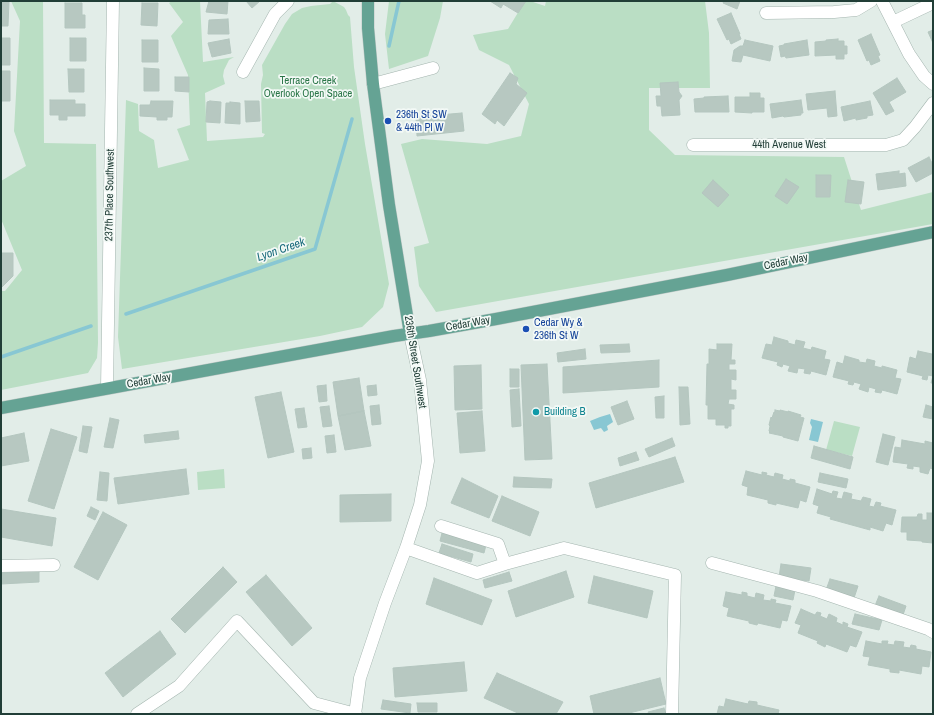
<!DOCTYPE html>
<html>
<head>
<meta charset="utf-8">
<style>
  body { margin:0 }
  #map { position:relative; width:934px; height:715px; overflow:hidden; background:#e2ede8; font-family:"Archivo Narrow",sans-serif }
  canvas { display:block }
  .frame { position:absolute; inset:0; border:2px solid #213e37; pointer-events:none }
</style>
</head>
<body>
<div id="map">
<canvas width="934" height="715"></canvas>
<div class="frame"></div>
</div>
<script>
const ctx = document.querySelector('canvas').getContext('2d');
ctx.lineJoin = 'round';
function paint(path, color) { ctx.fillStyle = color; ctx.fill(path, 'evenodd'); }
const poly = rows => new Path2D(rows.map(r => 'M' + r).join(''));
function trace(path, color, width, dash) { ctx.strokeStyle = color; ctx.lineWidth = width; ctx.lineCap = dash ? 'butt' : 'round'; ctx.setLineDash(dash || []); ctx.stroke(path); }
function label(font, color, halo, rows, align = 'center') {
  ctx.font = font + ' "Archivo Narrow",sans-serif'; ctx.lineWidth = 3.5; ctx.setLineDash([]); ctx.textBaseline = 'middle'; ctx.strokeStyle = halo; ctx.fillStyle = color; for (const [text, x, y, turn = 0] of rows) {
    ctx.save(); ctx.translate(x, y); ctx.rotate((+turn || 0) * Math.PI / 180); ctx.textAlign = isNaN(turn) ? turn : align; if (halo) ctx.strokeText(text, 0, 0); ctx.fillText(text, 0, 0); ctx.restore();
  }
}
paint(poly([
  [11,1,43,1,44,143,96,144,98,343,97,358,88,373,1,390,1,291,5,291,22,270,1,219,1,181,26,166,14,131,20,21],
  [172,1,200,1,203,62,234,57,229,60,224,70,223,76,225,84,205,93,207,141,263,137,265,134,262,133,261,84,263,75,262,65,285,24,292,14,302,8,311,6,330,4,333,1,344,7,346,10,348,15,350,17,354,67,365,144,389,284,383,307,362,327,320,336,122,369,118,337,126,100,138,104,139,131,154,140,158,168,189,160,177,129,190,125,188,75,171,36,183,22,169,3],
  [389,1,443,1,440,18,428,56,389,69,385,34],
  [525,1,530,1,545,6,546,1,705,1,709,33,710,88,649,88,649,130,675,155,844,157,861,210,933,192,933,224,436,312,419,286,414,247,429,243,401,144,422,139,487,144,521,136,529,104,509,65,479,50,473,35,508,29],
  [834,421,860,427,852,456,826,450],
  [224,469,225,488,198,490,197,472]
]), '#badec4');
paint(poly([
  [610,414,613,422,607,426,608,430,604,432,601,428,594,430,590,421,600,417],
  [811,419,823,422,818,442,809,440,812,427,810,423]
]), '#88c7d3');
trace(poly([
  [389,46,399,1],
  [126,314,315,249,352,119],
  [1,357,91,326]
]), '#88c7d3', 3.5);
const building = poly([
  [1,1,9,1,8,26,1,26,1,1],
  [209,1,228,1,227,14,206,12,209,1],
  [246,1,260,1,252,8,246,1],
  [490,1,526,1,518,13,503,4,501,8,490,1],
  [724,1,740,1,737,9,723,3,724,1],
  [65,3,82,3,82,15,85,15,85,28,65,28,65,3],
  [142,3,158,3,157,26,141,25,142,3],
  [731,13,740,34,739,34,741,39,731,44,729,39,727,40,717,19,731,13],
  [228,19,229,34,208,34,209,20,228,19],
  [933,30,933,43,928,32,933,30],
  [871,34,880,55,878,56,880,61,871,65,869,60,867,61,858,40,871,34],
  [1,38,10,38,10,65,1,65,1,38],
  [70,38,86,38,86,61,70,61,70,38],
  [229,39,231,53,212,57,208,43,229,39],
  [838,39,838,41,844,41,844,46,847,46,847,54,844,54,844,59,836,59,836,55,815,56,815,42,826,41,826,40,838,39],
  [142,40,158,40,158,62,142,62,142,40],
  [745,40,773,46,770,61,743,55,741,62,732,61,734,50,740,46,743,46,745,40],
  [807,40,809,55,786,58,785,56,781,57,779,46,784,45,784,44,807,40],
  [144,68,159,69,159,91,144,91,144,68],
  [68,69,84,69,84,92,69,92,68,69],
  [1,71,10,71,10,101,1,101,1,71],
  [510,73,518,78,516,84,527,93,504,126,497,120,495,124,482,114,510,73],
  [175,77,189,77,189,92,175,91,175,77],
  [897,78,906,92,889,102,894,111,886,115,873,93,897,78],
  [678,82,679,92,682,96,679,100,680,115,662,116,661,106,657,106,656,96,661,96,660,83,678,82],
  [835,91,837,116,828,117,827,108,808,110,806,94,835,91],
  [750,93,760,93,760,98,764,98,764,112,752,112,752,113,735,112,735,97,750,97,750,93],
  [728,96,729,112,695,112,694,99,704,98,704,97,728,96],
  [50,100,75,100,75,104,85,104,85,116,67,116,67,120,59,120,59,115,50,115,50,100],
  [801,100,803,113,801,113,801,115,784,117,783,116,772,118,770,104,801,100],
  [151,101,173,101,172,117,167,117,167,120,157,120,157,117,140,116,140,105,150,105,151,101],
  [210,101,221,102,220,123,206,122,207,102,210,101],
  [245,101,259,101,260,121,246,122,245,101],
  [870,101,873,115,867,116,867,118,856,120,856,118,844,121,841,107,870,101],
  [230,102,240,103,240,124,225,123,226,103,230,103,230,102],
  [462,113,464,131,417,136,416,117,462,113],
  [929,157,932,163,933,162,933,173,916,182,908,168,929,157],
  [899,171,899,174,905,173,906,186,878,190,876,174,899,171],
  [816,175,831,175,830,197,816,197,816,175],
  [786,179,799,187,787,204,775,196,786,179],
  [713,180,729,195,718,207,702,193,713,180],
  [848,180,864,182,861,204,845,202,848,180],
  [1,253,13,253,13,276,1,288,1,253],
  [774,337,788,341,788,343,795,345,796,340,805,342,803,348,811,350,812,347,826,351,824,359,830,360,826,375,811,371,810,374,804,373,805,369,798,368,797,373,788,371,790,366,783,364,782,367,777,365,778,362,762,358,766,344,772,345,774,337],
  [629,344,630,352,601,353,600,345,629,344],
  [717,344,732,344,731,360,735,360,735,364,729,364,729,370,736,370,736,380,731,379,731,390,736,390,736,399,729,399,728,404,734,405,734,409,731,409,731,426,728,426,728,428,725,428,725,425,716,425,716,419,708,419,708,405,706,405,707,364,709,364,709,349,717,350,717,344],
  [585,349,586,359,558,362,557,353,585,349],
  [918,351,932,354,933,353,933,383,931,383,933,376,928,375,927,380,922,379,923,376,907,372,910,357,916,359,918,351],
  [845,356,859,360,859,362,866,363,867,359,875,361,874,366,882,368,882,366,897,370,895,378,901,379,897,394,882,390,881,393,875,392,876,389,869,387,868,392,859,389,861,384,854,382,853,385,848,384,849,381,833,377,837,362,843,364,845,356],
  [659,360,659,387,563,393,563,367,659,360],
  [547,364,552,459,525,460,521,365,547,364],
  [481,365,482,409,455,410,454,366,481,365],
  [510,369,519,369,519,387,510,387,510,369],
  [359,378,364,411,338,416,333,382,359,378],
  [326,385,327,401,319,402,317,386,326,385],
  [376,385,377,395,368,396,367,386,376,385],
  [679,387,688,387,690,424,680,425,679,387],
  [519,389,521,426,512,427,510,390,519,389],
  [281,392,294,452,268,458,255,397,281,392],
  [664,396,664,418,656,418,655,397,664,396],
  [627,401,634,419,618,425,611,407,627,401],
  [379,405,381,424,372,425,370,406,379,405],
  [926,405,933,407,933,419,923,417,926,405],
  [329,406,332,426,323,427,320,407,329,406],
  [304,408,307,427,298,428,295,409,304,408],
  [775,410,780,411,780,410,788,412,788,411,801,415,800,417,804,418,798,441,783,437,783,436,769,433,770,432,769,431,770,426,769,425,771,417,772,418,774,412,775,412,775,410],
  [364,411,371,446,345,450,338,416,364,411],
  [482,411,485,451,460,453,457,413,482,411],
  [110,418,119,420,113,448,104,447,110,418],
  [83,426,92,427,87,453,79,451,83,426],
  [51,429,77,437,54,509,28,501,51,429],
  [178,431,179,439,145,443,144,435,178,431],
  [24,433,29,461,1,466,1,438,24,433],
  [883,434,895,437,888,465,876,462,883,434],
  [334,435,336,452,327,453,325,436,334,435],
  [672,438,675,446,649,457,645,449,672,438],
  [902,440,925,444,925,441,933,443,933,469,930,468,928,474,920,472,920,467,913,466,913,469,907,468,908,464,893,462,895,447,901,448,902,440],
  [814,446,853,457,850,469,811,458,814,446],
  [311,448,312,458,303,459,302,449,311,448],
  [636,452,639,460,620,466,618,458,636,452],
  [675,457,684,482,596,508,589,483,675,457],
  [186,469,189,494,118,504,114,478,186,469],
  [746,471,762,475,762,472,767,473,766,475,774,477,775,473,783,475,782,479,790,481,790,479,795,480,795,483,810,487,806,502,800,500,798,508,776,503,776,505,768,503,768,500,747,495,748,487,742,485,746,471],
  [100,472,109,473,107,501,97,500,100,472],
  [820,473,848,479,846,488,818,482,820,473],
  [514,477,552,479,551,488,513,487,514,477],
  [462,478,498,496,489,518,451,503,462,478],
  [817,489,832,494,833,491,838,492,836,498,842,499,844,492,852,494,851,499,861,501,863,497,871,499,869,506,874,507,876,502,881,503,880,506,896,510,892,525,886,523,883,531,870,527,870,530,830,519,831,517,817,513,819,506,813,504,817,489],
  [391,494,391,521,340,522,340,495,391,494],
  [502,496,539,512,530,536,492,521,502,496],
  [91,507,99,511,95,520,87,516,91,507],
  [1,509,56,518,52,546,1,537,1,509],
  [103,512,127,525,98,580,74,567,103,512],
  [927,513,933,513,933,543,922,542,922,541,907,540,907,532,901,532,902,517,917,517,918,514,922,514,922,520,927,520,927,513],
  [442,533,486,545,484,553,440,541,442,533],
  [442,544,473,554,471,562,439,553,442,544],
  [781,564,811,568,809,581,779,577,781,564],
  [223,567,237,582,185,633,171,619,223,567],
  [566,571,574,597,516,617,508,591,566,571],
  [39,572,39,582,1,584,1,573,39,572],
  [509,572,512,581,485,588,483,580,509,572],
  [266,575,312,628,292,646,246,592,266,575],
  [594,576,653,591,647,618,588,603,594,576],
  [434,578,492,600,482,625,426,604,434,578],
  [830,579,858,586,854,598,826,590,830,579],
  [776,586,795,590,793,600,774,596,776,586],
  [726,592,742,595,742,592,747,593,747,596,755,598,756,593,764,595,763,600,771,601,771,599,776,600,775,603,791,606,787,621,782,620,780,628,758,623,757,625,749,623,749,621,727,616,729,608,723,606,726,592],
  [879,596,906,606,902,618,874,608,879,596],
  [801,609,815,615,817,612,821,613,820,616,827,619,829,614,837,618,836,622,843,625,843,622,848,624,847,627,862,632,856,647,850,645,847,652,826,644,825,647,817,643,818,641,798,633,801,625,795,623,801,609],
  [855,614,882,620,879,630,852,624,855,614],
  [160,631,176,654,123,697,105,673,160,631],
  [866,641,882,644,882,641,888,641,887,644,894,645,895,641,904,642,903,647,910,648,911,645,916,646,916,649,931,652,929,667,922,666,921,674,899,670,899,673,890,672,890,669,868,665,870,657,863,656,866,641],
  [464,662,467,691,395,697,393,668,464,662],
  [497,673,563,702,556,714,520,714,484,698,497,673],
  [660,678,666,704,625,714,594,714,590,696,660,678],
  [726,699,748,704,749,701,757,702,757,705,779,710,778,714,717,714,719,706,724,707,726,699],
  [383,700,411,704,410,713,381,709,383,700],
  [417,703,437,703,437,712,418,712,417,703],
  [664,708,666,714,649,714,648,712,664,708]
]);
paint(building, '#b7c8c1');
trace(building, '#b4c6bf', 1);
const minor = poly([
  [882,1,909,54,924,76,933,84],
  [766,13,834,12,856,10,871,1],
  [893,22,933,3],
  [243,72,275,14,288,1],
  [373,84,433,68],
  [693,145,886,145,903,140,915,127,933,103],
  [107,388,113,1],
  [441,526,498,544,505,564],
  [406,548,477,573,505,564,564,548,675,575,672,714],
  [712,563,817,591,928,629,933,632],
  [1,566,54,565],
  [137,714,179,686,237,621,314,703,356,714],
  [355,714,360,678,385,603,406,548,420,505,428,461,420,380,410,334]
]);
const major = poly([
  [368,1,368,28,373,84,389,205,410,334],
  [1,408,394,336,429,331,496,319,727,275,933,232]
]);
trace(minor, '#a4b5af', 13);
trace(major, '#c1c9c7', 13);
trace(minor, '#fff', 12);
trace(major, '#65a394', 12);
for (const [x, y, r, color] of [
  [388,121,4,"#1a4fb4"],
  [526,329,4,"#1a4fb4"],
  [536,412,4,"#0f9aa8"]
]) { const dot = new Path2D(); dot.arc(x, y, r, 0, 2 * Math.PI); ctx.fillStyle = color; ctx.fill(dot); trace(dot, '#f3f9f6', 1.5); }
label('11px', '#2a7648', '#f3f9f6', [
  ["Terrace Creek",308,81],
  ["Overlook Open Space",308,94]
]);
label('11px', '#164399', '#f3f9f6', [
  ["236th St SW",396,115],
  ["& 44th Pl W",396,128],
  ["Cedar Wy &",534,323],
  ["236th St W",534,336]
], 'left');
label('11px', '#213e37', '#f3f9f6', [
  ["44th Avenue West",789,145],
  ["237th Place Southwest",110,195,-89],
  ["Cedar Way",786,262,-12],
  ["Cedar Way",468,324,-10],
  ["236th Street Southwest",415,362,81],
  ["Cedar Way",149,381,-10]
]);
label('11px', '#0d838f', '#f3f9f6', [
  ["Building B",544,412]
], 'left');
label('italic 12px', '#1a6b7c', '#f3f9f6', [
  ["Lyon Creek",281,250,-19]
]);
</script>
</body>
</html>
